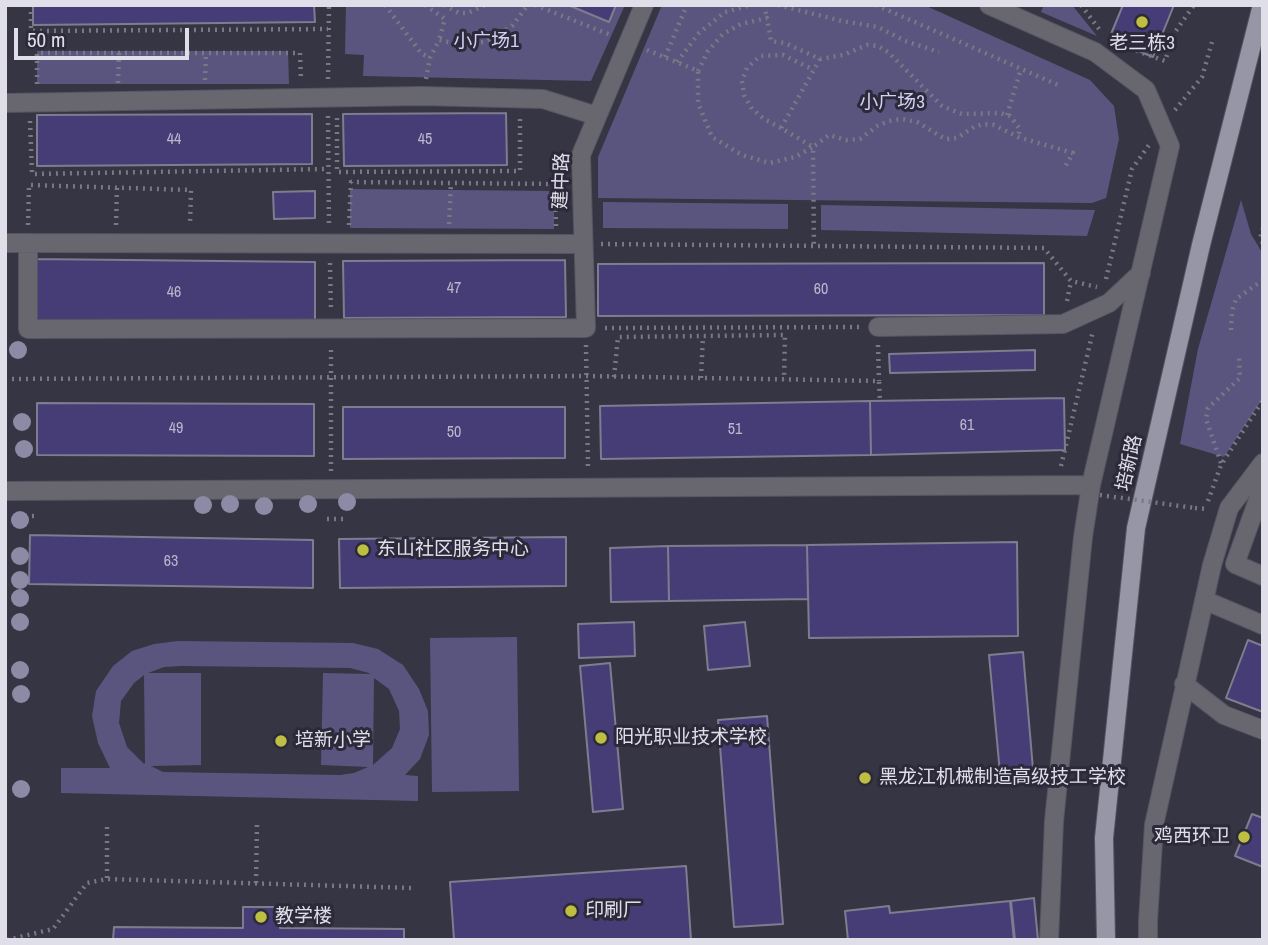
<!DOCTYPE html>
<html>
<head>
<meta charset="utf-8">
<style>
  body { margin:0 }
  #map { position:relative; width:1268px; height:945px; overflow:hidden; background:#363544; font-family:"Archivo Narrow",sans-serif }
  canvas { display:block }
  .frame { position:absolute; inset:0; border:7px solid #e0dfe9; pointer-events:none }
  .scale { position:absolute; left:14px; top:28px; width:175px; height:32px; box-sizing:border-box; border:4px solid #e0dfe9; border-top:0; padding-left:9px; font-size:21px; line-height:24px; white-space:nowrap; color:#e0dfe9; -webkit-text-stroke:5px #2c2a3a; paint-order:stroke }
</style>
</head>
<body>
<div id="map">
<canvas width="1268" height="945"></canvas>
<div class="frame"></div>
<div class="scale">50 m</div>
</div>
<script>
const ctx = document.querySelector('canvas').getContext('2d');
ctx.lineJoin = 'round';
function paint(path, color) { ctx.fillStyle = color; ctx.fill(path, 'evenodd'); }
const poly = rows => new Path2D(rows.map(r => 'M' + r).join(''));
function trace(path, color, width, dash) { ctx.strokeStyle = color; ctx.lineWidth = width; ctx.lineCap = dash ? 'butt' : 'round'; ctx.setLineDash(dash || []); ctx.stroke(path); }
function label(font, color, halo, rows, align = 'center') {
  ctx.font = font + ' "Archivo Narrow","Noto Sans SC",sans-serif'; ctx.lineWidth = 6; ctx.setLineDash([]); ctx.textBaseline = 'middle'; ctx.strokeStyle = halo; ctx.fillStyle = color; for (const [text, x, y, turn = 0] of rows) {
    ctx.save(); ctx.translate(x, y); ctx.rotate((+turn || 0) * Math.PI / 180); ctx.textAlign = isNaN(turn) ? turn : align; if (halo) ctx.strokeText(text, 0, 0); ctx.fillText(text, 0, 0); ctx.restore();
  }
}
paint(poly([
  [346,5,625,5,591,81,363,76,364,55,345,54],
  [662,5,924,5,1090,80,1114,106,1119,139,1106,198,1092,203,598,198,598,157],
  [1044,5,1072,5,1097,36,1041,12],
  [37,51,288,51,289,84,37,84],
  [350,189,554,191,554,229,350,228],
  [1241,200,1251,234,1263,254,1263,398,1224,457,1180,444,1198,349],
  [603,202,788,204,788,229,603,228],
  [821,205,1095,210,1087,236,821,230],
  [517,637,519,791,432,792,430,638],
  [178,641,353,643,378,649,403,665,419,689,428,711,429,735,420,759,405,775,418,776,418,801,61,793,61,768,110,768,98,743,92,716,96,691,113,666,132,651,154,644],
  [182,666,350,668,369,673,370,674,323,673,321,765,368,767,354,773,340,775,163,772,151,766,201,765,201,673,148,673,164,667],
  [144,675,145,763,144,764,127,747,119,723,121,701,134,683],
  [374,678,389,689,399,711,400,729,392,748,373,765]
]), '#5a557e');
const building = poly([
  [33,5,314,5,315,22,33,25,33,5],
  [568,5,616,5,609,22,568,5],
  [1123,5,1174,5,1153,57,1109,39,1123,5],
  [506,113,507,165,344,166,343,114,506,113],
  [312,114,312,164,37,166,37,115,312,114],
  [315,191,315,218,274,219,273,192,315,191],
  [33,259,315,262,315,327,32,324,33,259],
  [565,260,566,317,344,318,343,261,565,260],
  [1044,263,1044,315,598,316,598,264,1044,263],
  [1035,350,1035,370,890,373,889,354,1035,350],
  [1064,398,1065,450,871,455,870,401,1064,398],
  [870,401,871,455,601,459,600,406,870,401],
  [37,403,314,404,314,456,37,455,37,403],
  [343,407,565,407,565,458,343,459,343,407],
  [30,535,313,540,313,588,29,584,30,535],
  [566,537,566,586,340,588,339,539,566,537],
  [1017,542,1018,636,809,638,807,545,1017,542],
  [807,545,808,599,669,601,668,546,807,545],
  [668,546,669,601,611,602,610,548,668,546],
  [634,622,635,656,579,658,578,624,634,622],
  [745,622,750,666,708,670,704,626,745,622],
  [1248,640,1263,646,1263,712,1226,698,1248,640],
  [1023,652,1034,781,1001,784,989,655,1023,652],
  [610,663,623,809,593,812,580,666,610,663],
  [767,716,783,924,734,927,718,720,767,716],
  [1252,814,1263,818,1263,867,1235,856,1252,814],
  [686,866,691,940,454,940,450,882,686,866],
  [1034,898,1038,940,1015,940,1011,901,1034,898],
  [1010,901,1014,940,848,940,845,911,889,906,890,913,1010,901],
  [243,907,280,907,280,928,404,929,404,940,113,940,114,927,243,928,243,907]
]);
paint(building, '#473d76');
trace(building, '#7e7d8f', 2);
const minor = poly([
  [989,5,1095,52,1146,90,1170,146,1091,485,1083,537,1054,821,1049,940],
  [5,103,422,96,543,99,597,116],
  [5,243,582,244],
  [28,243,28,329,586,328,581,155,644,5],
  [878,327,1063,324,1109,303,1141,273],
  [1263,486,1235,564,1263,576],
  [5,491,1091,485],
  [1204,600,1263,625],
  [1184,684,1224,715,1263,730],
  [1148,940,1148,921,1154,825,1212,565,1229,508,1263,463]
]);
const major = poly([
  [1106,940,1104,838,1136,528,1201,245,1262,5]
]);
trace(minor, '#555462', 20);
trace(major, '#555462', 20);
trace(poly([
  [31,5,31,31,328,29],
  [385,5,421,53,430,58],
  [425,5,445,19,439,40],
  [444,5,459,13,468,13,485,5],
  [535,5,613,36],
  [764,5,767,18],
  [778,5,842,21,878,27,905,41,939,52],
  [876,5,1058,85],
  [1081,5,1102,33],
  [1123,46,1165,61,1175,32,1194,5],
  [647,50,698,71,698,103,712,137,742,155,770,163,795,157,813,147,814,248],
  [665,57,687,5],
  [820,59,781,128,813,147,829,135,846,140,860,139,877,126,889,121,902,119,917,122,945,139,957,138,974,127,983,124,994,125,1018,137,1073,153,1065,167],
  [677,62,699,33,725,12,751,5],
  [698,71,708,51,723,34,741,24,767,18,771,41,785,43,820,59,843,55,867,45,878,46,888,52,942,106,962,114,1000,113,1010,116,1020,129,1018,137],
  [328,79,329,5],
  [426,79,430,58,439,40,458,44,484,42,512,26,528,5],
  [205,80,206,53],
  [118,83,119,53],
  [37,84,37,53,300,53,301,80],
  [1175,110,1202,77,1212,42],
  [1007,115,1021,69],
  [328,116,329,226],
  [337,118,337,172,520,171,520,117],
  [30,121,32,174,328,169],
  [781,128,764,119,752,109,744,95,742,81,747,68,760,56,783,55,814,70],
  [449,224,451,183],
  [28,225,29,185,191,190,190,224],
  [116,225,117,187],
  [349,225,351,182,555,184,556,226],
  [1263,228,1260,239,1263,243],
  [601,244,1044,248,1071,281,1097,287],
  [330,263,331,310],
  [1106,279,1132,169,1149,145],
  [1067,301,1071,281],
  [605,328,859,327],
  [1231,330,1232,311,1236,299,1263,280],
  [586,345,588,469],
  [878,345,879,381],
  [614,377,618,337,785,335,784,380],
  [701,378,703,336],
  [5,379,587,376,879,381,880,402],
  [1221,463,1206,419,1208,408,1240,378,1239,357],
  [1061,466,1093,331],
  [331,471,331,347],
  [1208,501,1221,465,1263,400],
  [1195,508,1208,509],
  [18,516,36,516],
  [327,519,344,519],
  [107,827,107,879],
  [256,883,257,825],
  [7,940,53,929,87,883,107,879,412,888]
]), '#797885', 4.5, [2, 5]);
trace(minor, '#68676f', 18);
trace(major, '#9796a6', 18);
trace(poly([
  [1100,495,1195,508]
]), '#797885', 4.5, [2, 5]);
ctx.fillStyle = '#8c8aa5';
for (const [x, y] of [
  [18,350],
  [22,422],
  [24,449],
  [347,502],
  [230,504],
  [308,504],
  [203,505],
  [264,506],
  [20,520],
  [20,556],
  [20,580],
  [20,598],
  [20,622],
  [20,670],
  [21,694],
  [21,789]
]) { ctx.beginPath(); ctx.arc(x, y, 9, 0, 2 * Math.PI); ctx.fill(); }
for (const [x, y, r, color] of [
  [1142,22,7,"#bebf42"],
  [363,550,7,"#bebf42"],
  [601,738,7,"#bebf42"],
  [281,741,7,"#bebf42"],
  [865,778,7,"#bebf42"],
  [1244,837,7,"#bebf42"],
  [571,911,7,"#bebf42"],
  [261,917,7,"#bebf42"]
]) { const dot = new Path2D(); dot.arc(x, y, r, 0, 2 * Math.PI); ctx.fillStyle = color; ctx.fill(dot); trace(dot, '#2c2a3a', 2.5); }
label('16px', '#bab6cc', null, [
  ["44",174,140],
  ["45",425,140],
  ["47",454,289],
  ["60",821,290],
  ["46",174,293],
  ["61",967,426],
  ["49",176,429],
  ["51",735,430],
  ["50",454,433],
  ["63",171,562]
]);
label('19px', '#d3d0f4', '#2c2a3a', [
  ["小广场1",486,42],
  ["小广场3",892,103]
]);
label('19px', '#e0dfe9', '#2c2a3a', [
  ["老三栋3",1142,44,"center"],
  ["东山社区服务中心",377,550],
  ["阳光职业技术学校",615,738],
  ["培新小学",295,741],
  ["黑龙江机械制造高级技工学校",879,778],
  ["鸡西环卫",1230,837,"right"],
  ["印刷厂",585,911],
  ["教学楼",275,917]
], 'left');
label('19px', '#e0dfe9', '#2c2a3a', [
  ["建中路",562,181,-88],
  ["培新路",1130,463,-77]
]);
</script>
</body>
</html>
